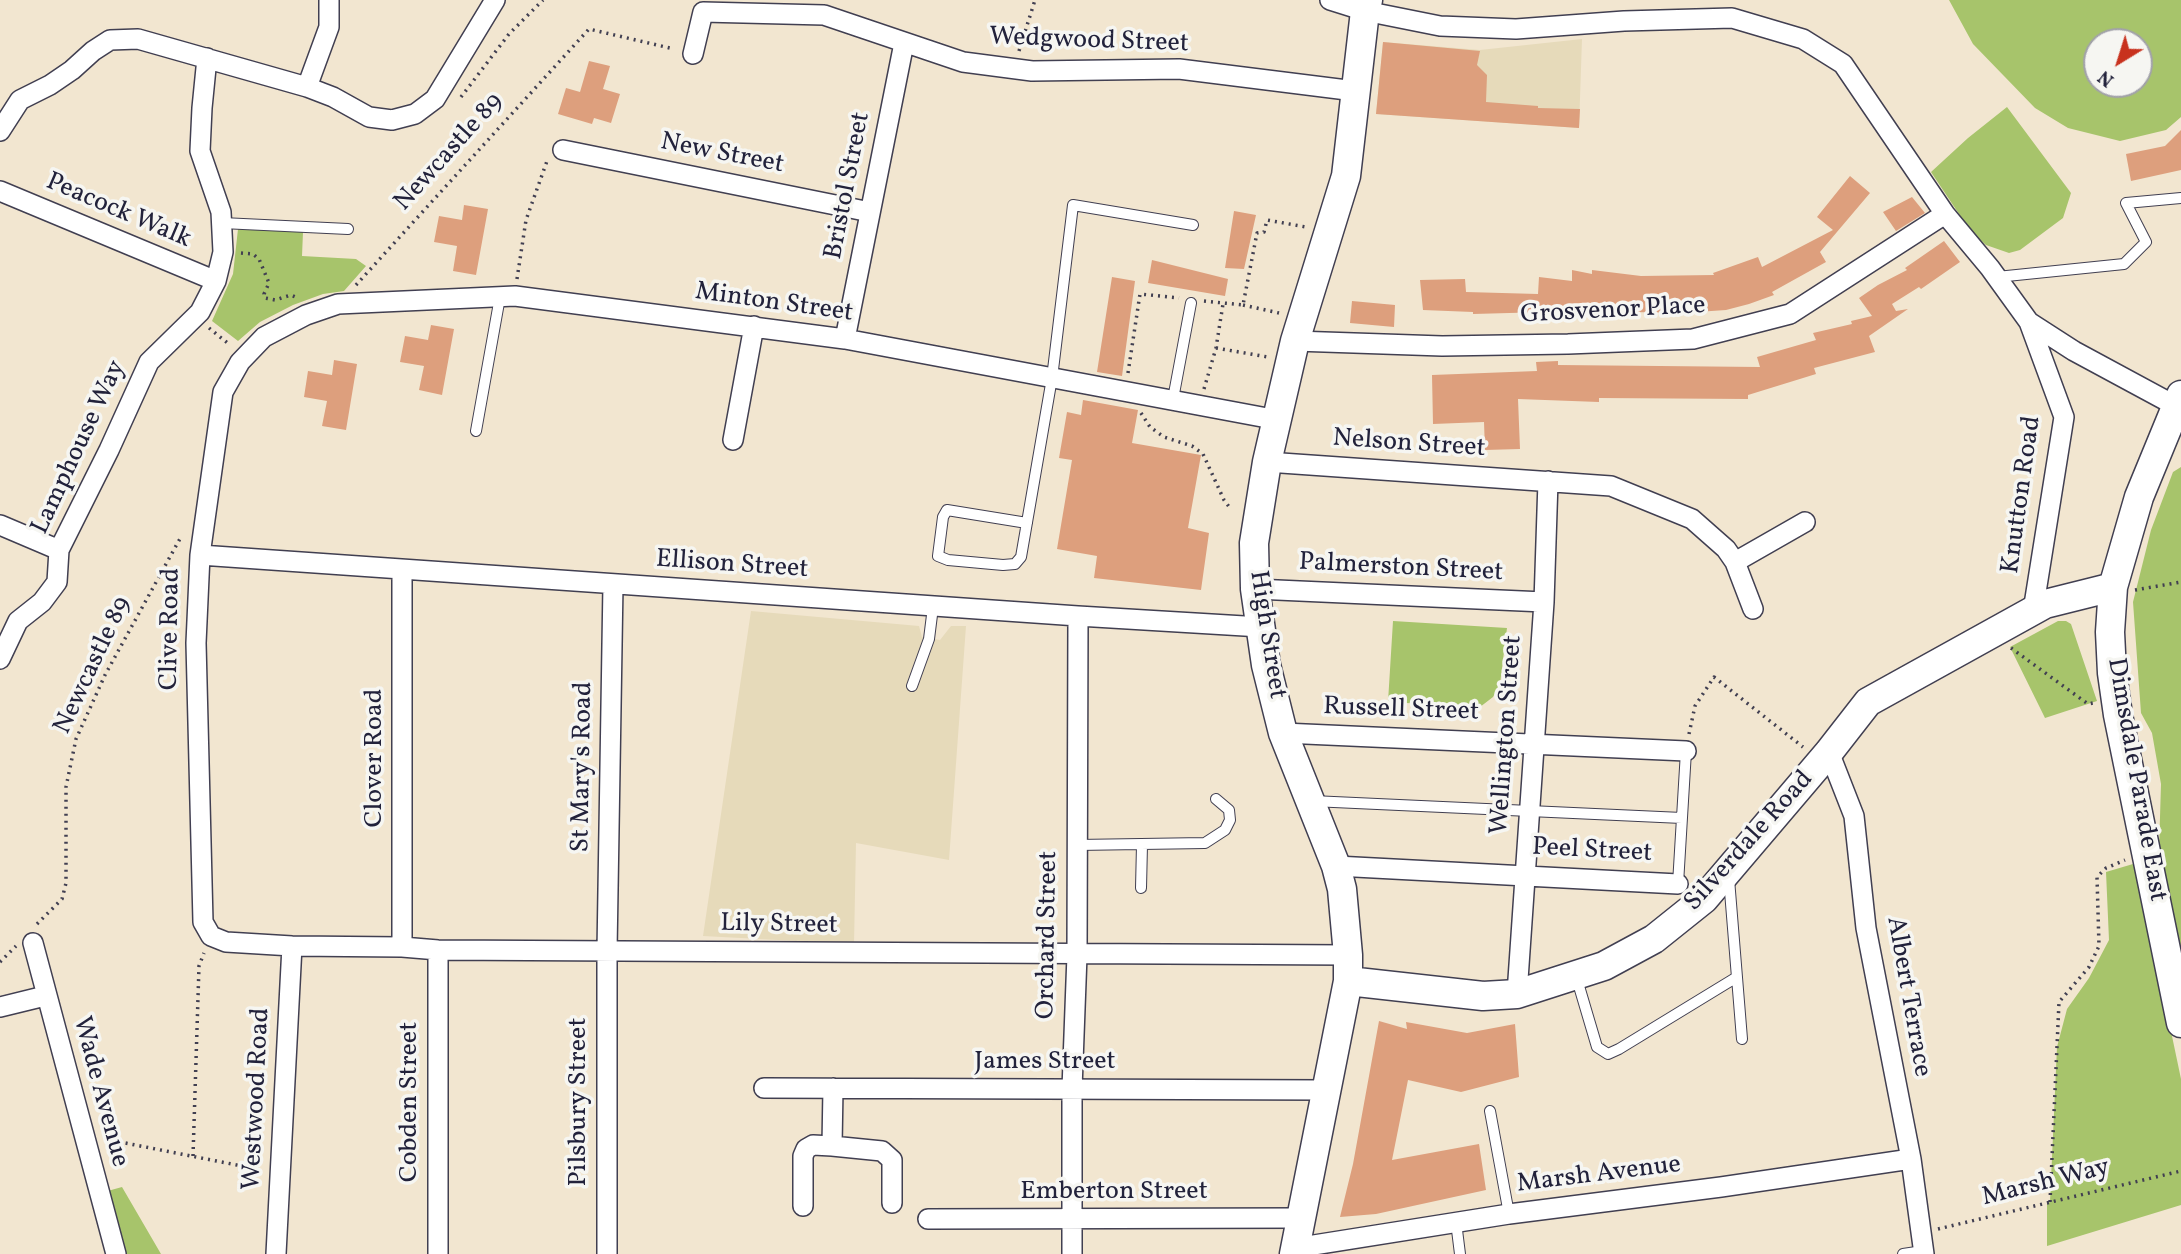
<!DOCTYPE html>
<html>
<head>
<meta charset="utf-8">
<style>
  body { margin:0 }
  #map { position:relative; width:2181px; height:1254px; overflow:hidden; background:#f2e6d0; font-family:Vollkorn,serif }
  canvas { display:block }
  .north { position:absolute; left:2083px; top:28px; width:70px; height:70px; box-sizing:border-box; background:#f6f6f2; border:2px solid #a1a1a9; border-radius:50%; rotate:218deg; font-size:19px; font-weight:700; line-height:28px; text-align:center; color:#22223b }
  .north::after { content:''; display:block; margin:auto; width:24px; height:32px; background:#c8321e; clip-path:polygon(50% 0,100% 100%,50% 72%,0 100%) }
</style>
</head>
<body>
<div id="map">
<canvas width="2181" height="1254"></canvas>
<div class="north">N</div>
</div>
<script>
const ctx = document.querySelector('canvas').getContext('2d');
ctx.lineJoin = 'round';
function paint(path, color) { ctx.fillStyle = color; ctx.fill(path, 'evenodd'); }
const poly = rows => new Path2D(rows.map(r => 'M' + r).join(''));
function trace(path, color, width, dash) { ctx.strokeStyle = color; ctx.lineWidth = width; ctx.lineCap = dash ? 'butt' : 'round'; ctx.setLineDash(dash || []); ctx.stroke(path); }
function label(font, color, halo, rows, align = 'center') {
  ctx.font = font + ' Vollkorn,serif'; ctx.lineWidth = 7; ctx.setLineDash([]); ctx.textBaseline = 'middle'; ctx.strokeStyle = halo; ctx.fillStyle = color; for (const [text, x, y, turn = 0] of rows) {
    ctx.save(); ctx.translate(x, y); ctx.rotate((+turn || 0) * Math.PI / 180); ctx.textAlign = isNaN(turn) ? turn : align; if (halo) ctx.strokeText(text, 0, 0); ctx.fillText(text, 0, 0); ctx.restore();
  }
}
paint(poly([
  [1582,39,1579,128,1376,114,1383,42,1480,50],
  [751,611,919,626,922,637,940,640,951,626,966,626,949,860,856,843,854,944,703,936]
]), '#e6daba');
paint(poly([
  [1949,0,2181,0,2181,117,2166,130,2120,141,2068,128,2035,108,1973,44],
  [2097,42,2139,42,2139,84,2097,84],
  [2007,107,2071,193,2063,218,2020,250,2009,253,1986,245,1971,232,1931,172,1968,138],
  [238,229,303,232,302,256,356,259,366,266,344,291,323,294,293,305,260,322,238,341,212,321,233,274],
  [2181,467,2181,949,2159,850,2161,784,2152,733,2141,713,2133,602,2151,530,2173,472],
  [1393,621,1507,628,1500,684,1493,697,1480,707,1388,702],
  [2058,621,2066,621,2071,624,2097,701,2045,718,2010,647],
  [2133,864,2138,874,2181,1079,2181,1205,2047,1246,2047,1203,2050,1202,2057,1047,2067,1009,2089,978,2109,940,2106,872],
  [122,1187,161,1254,124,1254,104,1192]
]), '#a7c46b');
paint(poly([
  [1383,42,1480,51,1477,65,1487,75,1486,102,1538,106,1538,108,1580,109,1579,128,1376,114],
  [589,61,610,66,603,89,620,94,611,123,594,118,592,124,558,114,566,88,580,92],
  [2181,130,2181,170,2131,181,2126,154,2165,146],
  [1850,176,1870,193,1820,252,1826,262,1772,292,1774,295,1749,304,1726,310,1682,313,1582,311,1473,314,1473,312,1423,310,1420,280,1465,279,1466,292,1538,294,1539,277,1572,281,1572,270,1592,274,1592,270,1641,276,1714,275,1713,273,1758,257,1762,267,1833,230,1817,217],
  [1912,197,1925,213,1896,231,1883,212],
  [464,205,488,209,476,275,453,271,457,246,434,242,439,216,462,220],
  [1234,211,1256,215,1244,269,1225,268],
  [1944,241,1960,262,1921,289,1919,287,1892,304,1896,311,1908,309,1869,336,1875,352,1814,368,1816,374,1748,395,1748,399,1599,398,1599,402,1518,399,1520,449,1485,450,1484,422,1433,424,1432,375,1537,371,1536,362,1558,361,1558,365,1760,367,1757,357,1816,340,1813,333,1852,324,1851,321,1872,316,1859,298,1878,285,1907,270,1905,268],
  [1152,260,1228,279,1225,296,1148,283],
  [1112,277,1135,281,1122,376,1097,372],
  [1352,301,1395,305,1394,327,1350,323],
  [431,325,454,329,442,395,419,390,424,366,400,362,405,336,428,340],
  [334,360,357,364,346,430,322,426,327,401,304,397,308,371,332,375],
  [1083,400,1138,410,1132,443,1201,455,1188,528,1209,533,1201,590,1094,578,1097,556,1057,549,1072,460,1059,458,1067,412,1081,415],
  [1379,1021,1407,1029,1406,1022,1467,1033,1515,1024,1519,1077,1461,1092,1408,1080,1392,1160,1479,1144,1486,1190,1376,1214,1340,1217,1353,1164]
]), '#dd9f7d');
const lane = poly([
  [222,223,348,229],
  [1997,277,2124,264,2146,242,2126,203,2181,198],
  [1173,399,1191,303],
  [476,431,500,297],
  [1027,523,947,510,943,517,938,556,948,560,1003,565,1015,564,1021,557,1052,378,1073,205,1193,225],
  [912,686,929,639,933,607],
  [1312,801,1682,818],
  [1077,845,1205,843,1225,830,1230,820,1229,810,1216,799],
  [1729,879,1742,1039],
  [1678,884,1686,751],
  [1141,888,1142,845],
  [1576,976,1597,1047,1608,1054,1619,1049,1737,977],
  [1490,1111,1509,1214],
  [1456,1222,1460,1254],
  [1903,1254,1923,1251]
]);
const street = poly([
  [1330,0,1365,11,1440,26,1516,29,1624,21,1732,18,1803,39,1843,64,1945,214,1990,268,2029,322,2064,417,2033,611],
  [693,54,703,12,824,15,963,62,1032,71,1179,69,1355,91],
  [307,87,329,27,329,0],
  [0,131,20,100,50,85,72,70,93,51,110,40,138,39,307,87,333,97,369,117,392,120,415,114,435,99,495,0],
  [563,150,870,212],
  [0,191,216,281],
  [2029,322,2074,351,2176,406],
  [845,339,904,43],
  [1295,341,1442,346,1568,344,1693,339,1790,314,1945,214],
  [1278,420,845,339,515,296,338,304,306,315,264,337,240,362,223,392,200,555,196,643,203,922,211,936,226,942,292,946,402,947,438,950,1348,955],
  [733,440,754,326],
  [1267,462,1611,486,1692,519,1726,549,1735,562,1753,609],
  [0,525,59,550],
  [200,555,1078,616,1261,627],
  [1735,562,1805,522],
  [1255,589,1544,602],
  [0,659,18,621,42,602,57,582,59,550,109,450,149,362,200,312,216,281,223,252,221,212,200,151,202,108,207,58],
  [1283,733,1686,751],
  [1829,752,1854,816,1866,928,1911,1159,1924,1254],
  [1336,866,1678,884],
  [33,943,116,1254],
  [402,947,402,569],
  [1517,994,1544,602,1548,481],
  [0,1007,45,996],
  [764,1088,1325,1090],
  [833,1088,832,1146,882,1151,892,1160,892,1203],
  [803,1206,803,1156,806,1149,813,1145,832,1146],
  [928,1219,1299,1218],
  [1295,1248,1509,1214,1721,1187,1911,1159],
  [276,1254,292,946],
  [438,1254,438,950],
  [607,1254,607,951,613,584],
  [1072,1254,1072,1089,1077,955,1078,616]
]);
const secondary = poly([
  [2181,395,2139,497,2113,587,2110,632,2112,673,2118,715,2181,1023],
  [1348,981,1483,996,1517,994,1604,966,1654,939,1704,899,1829,752,1868,702,2045,604,2113,587],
  [1294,1254,1348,981,1348,955,1342,889,1336,866,1283,733,1266,665,1255,589,1254,543,1267,462,1295,341,1346,176,1365,11,1368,0]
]);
trace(lane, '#413f51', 12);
trace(street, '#413f51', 22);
trace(secondary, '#413f51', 31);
trace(poly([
  [1019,51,1035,0],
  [461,97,509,34,543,0],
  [241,253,253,254,259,259,269,283,264,294,265,298,275,300,291,295,298,298],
  [517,279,526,220,547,161],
  [356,285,589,29,674,49],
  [1204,301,1243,305,1257,233,1264,232,1267,220,1306,227],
  [1243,305,1279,313],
  [209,328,230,345],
  [1216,348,1268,357],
  [1128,373,1140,294,1179,298],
  [1204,389,1216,348,1223,304],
  [1141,413,1150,427,1164,437,1192,446,1203,454,1224,500,1230,508],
  [2135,590,2181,582],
  [2011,648,2088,704,2093,703],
  [1689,734,1695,706,1714,677,1803,747],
  [37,924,62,899,66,883,66,787,76,739,105,675,182,535],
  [0,962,16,946],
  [105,1139,262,1170],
  [193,1156,199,966,204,953],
  [2050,1202,2059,1002,2089,967,2099,946,2097,877,2106,868,2125,860],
  [1938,1229,2181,1171]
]), '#413f51', 3.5, [2, 5]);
trace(lane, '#fff', 10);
trace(street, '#fff', 19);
trace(secondary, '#fff', 28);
label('26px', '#22223b', '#f6f6f2', [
  ["Wedgwood Street",1089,42,2],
  ["Newcastle 89",450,153,-48],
  ["New Street",722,155,11],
  ["Bristol Street",849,186,-79],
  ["Peacock Walk",118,212,23],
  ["Minton Street",774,304,8],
  ["Grosvenor Place",1613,312,-3],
  ["Nelson Street",1409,445,4],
  ["Lamphouse Way",80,448,-65],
  ["Knutton Road",2023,495,-82],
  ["Ellison Street",732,566,4],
  ["Palmerston Street",1401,569,3],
  ["Clive Road",172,629,-89],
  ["High Street",1266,635,81],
  ["Newcastle 89",94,666,-65],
  ["Russell Street",1401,711,2],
  ["Wellington Street",1508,735,-86],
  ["Clover Road",376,758,-90],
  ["St Mary's Road",584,767,-89],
  ["Dimsdale Parade East",2135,780,80],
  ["Silverdale Road",1750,842,-48],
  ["Peel Street",1592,852,3],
  ["Lily Street",779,926,1],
  ["Orchard Street",1049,935,-89],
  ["Albert Terrace",1907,997,80],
  ["James Street",1045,1063],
  ["Wade Avenue",99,1092,75],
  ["Westwood Road",258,1099,-87],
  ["Cobden Street",411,1102,-90],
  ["Pilsbury Street",580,1102,-90],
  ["Marsh Avenue",1599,1176,-7],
  ["Marsh Way",2046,1184,-14],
  ["Emberton Street",1114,1193]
]);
</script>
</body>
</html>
